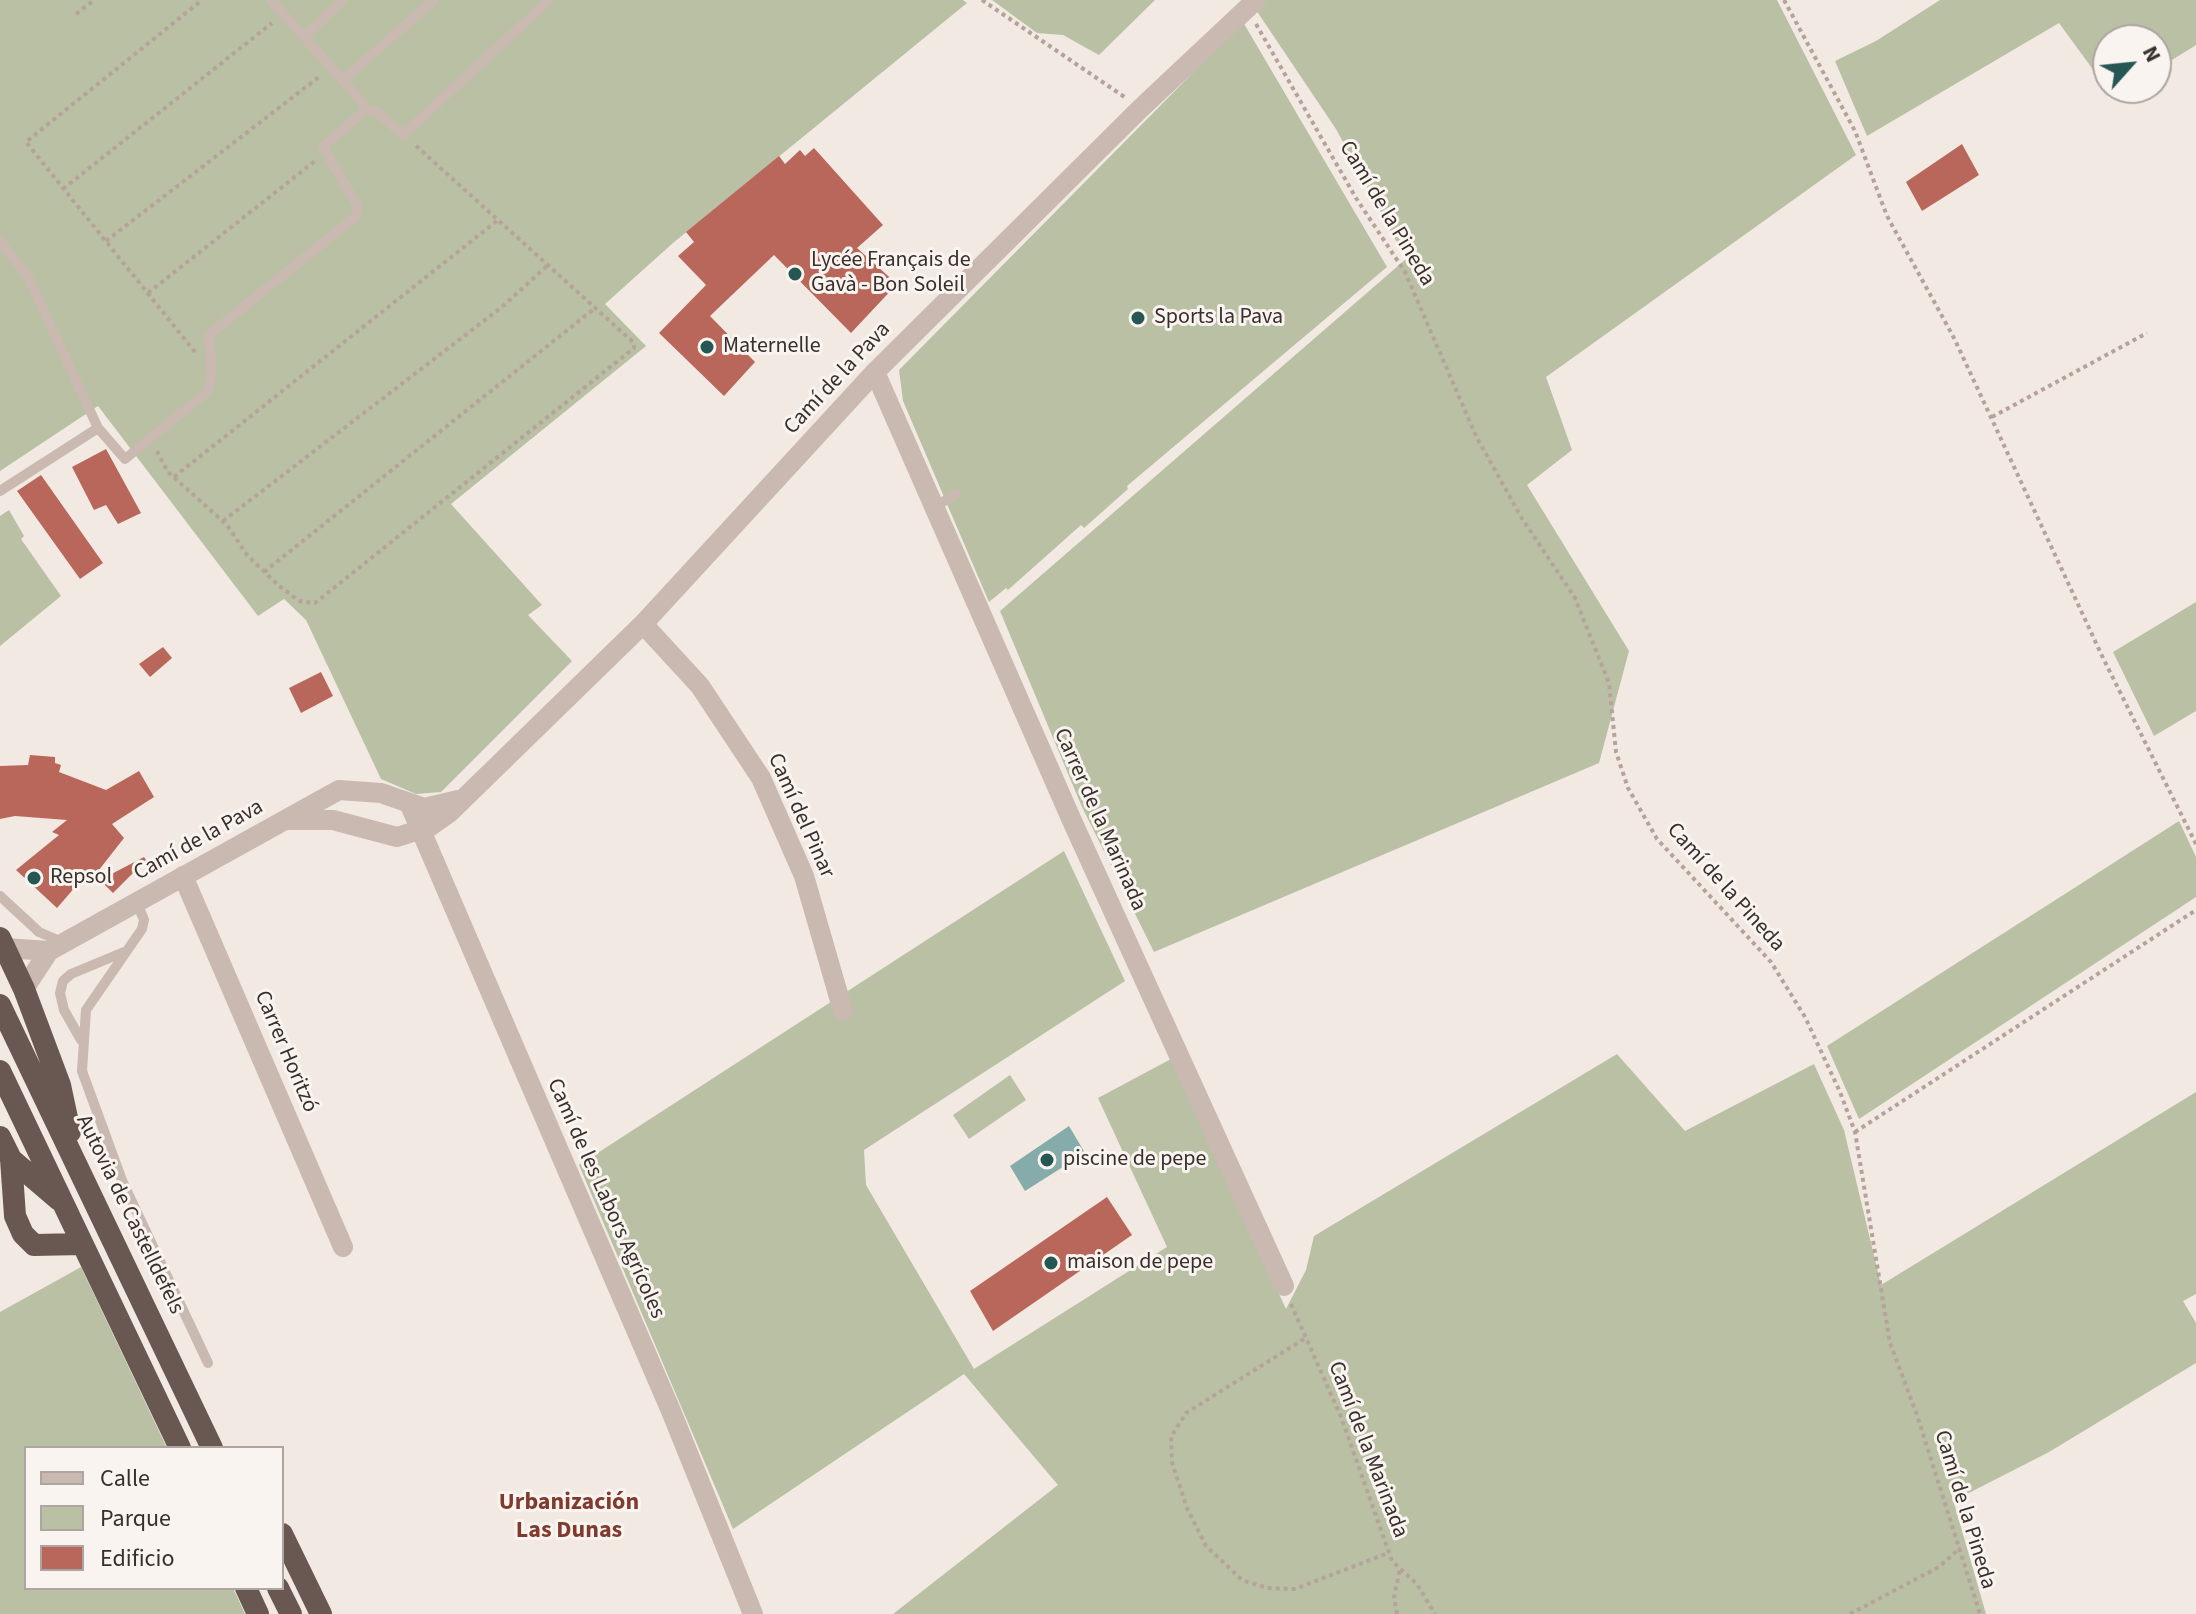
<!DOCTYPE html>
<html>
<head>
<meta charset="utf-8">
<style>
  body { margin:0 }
  #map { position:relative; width:2196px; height:1614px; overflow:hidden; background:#f2e9e3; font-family:"Source Sans 3",sans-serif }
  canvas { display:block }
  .legend { position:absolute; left:24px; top:1446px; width:260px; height:144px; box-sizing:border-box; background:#f9f4ef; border:2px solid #aca5a1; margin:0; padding:10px 14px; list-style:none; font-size:24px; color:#392f2d }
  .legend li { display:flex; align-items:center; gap:16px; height:40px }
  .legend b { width:40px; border:2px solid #aca5a1 }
  .north { position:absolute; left:2092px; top:24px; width:80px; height:80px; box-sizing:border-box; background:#f9f4ef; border:2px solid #aca5a1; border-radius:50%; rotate:63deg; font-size:22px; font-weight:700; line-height:32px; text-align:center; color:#392f2d }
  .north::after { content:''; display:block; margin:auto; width:28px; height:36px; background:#265755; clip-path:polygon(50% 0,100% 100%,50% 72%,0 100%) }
</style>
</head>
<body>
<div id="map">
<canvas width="2196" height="1614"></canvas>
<ul class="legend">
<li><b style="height:10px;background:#c9b9b0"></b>Calle</li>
<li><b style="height:22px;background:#b9c0a4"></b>Parque</li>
<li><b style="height:22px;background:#b9675a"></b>Edificio</li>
</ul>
<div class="north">N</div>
</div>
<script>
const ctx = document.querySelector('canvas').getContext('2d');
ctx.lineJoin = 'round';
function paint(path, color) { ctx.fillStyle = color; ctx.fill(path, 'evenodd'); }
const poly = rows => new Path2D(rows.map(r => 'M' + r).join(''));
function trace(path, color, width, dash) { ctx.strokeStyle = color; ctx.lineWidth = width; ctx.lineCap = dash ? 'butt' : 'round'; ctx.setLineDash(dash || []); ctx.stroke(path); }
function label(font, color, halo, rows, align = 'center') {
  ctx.font = font + ' "Source Sans 3",sans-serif'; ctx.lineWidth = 6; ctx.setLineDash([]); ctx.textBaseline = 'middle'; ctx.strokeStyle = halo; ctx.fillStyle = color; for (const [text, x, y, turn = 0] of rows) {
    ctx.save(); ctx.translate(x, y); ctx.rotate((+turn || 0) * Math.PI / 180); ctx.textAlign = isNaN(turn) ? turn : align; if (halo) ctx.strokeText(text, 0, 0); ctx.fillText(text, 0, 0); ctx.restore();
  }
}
paint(poly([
  [0,0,963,0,967,3,673,243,605,304,646,346,451,504,542,605,528,615,572,661,441,792,416,794,381,779,306,620,284,599,258,616,98,406,0,471],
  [992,0,1155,0,1099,55,1063,35,1037,33],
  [1266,0,1777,0,1856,155,1546,377,1572,450,1527,485,1629,651,1599,763,1154,952,1082,807,1000,611,1406,259,1336,129,1256,10],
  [1940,0,2196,0,2196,45,2156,70,2156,40,2108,40,2108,88,2127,88,2113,97,2059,23,1867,136,1835,61,1876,41],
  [1243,22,1387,267,1127,486,1128,489,1084,528,1081,525,1008,590,1006,588,989,602,903,401,899,370],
  [9,510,24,536,21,539,61,596,0,646,0,516],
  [2196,602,2196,711,2154,736,2113,652],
  [2179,821,2196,857,2196,897,1859,1119,1827,1046],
  [1064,851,1125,981,864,1150,866,1185,974,1369,1167,1247,1098,1098,1171,1059,1286,1309,1306,1270,1314,1236,1617,1054,1685,1131,1814,1064,1844,1130,1881,1285,2196,1092,2196,1294,2183,1301,2196,1323,2196,1363,2049,1452,1961,1497,1950,1489,1986,1614,893,1614,1058,1485,964,1374,733,1529,579,1165],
  [1010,1075,1026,1100,969,1139,953,1115],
  [81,1267,167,1448,26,1448,26,1588,233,1588,245,1614,0,1614,0,1312]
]), '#b9c0a4');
paint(poly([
  [1069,1126,1085,1153,1025,1191,1010,1166]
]), '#85acaa');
paint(poly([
  [1962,144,1979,175,1922,211,1906,182],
  [814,148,883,225,857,248,897,284,851,333,774,255,710,316,755,362,724,396,659,333,706,285,678,256,694,242,686,232,779,156,785,164,800,150,805,156],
  [106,449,141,513,118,524,106,505,94,510,72,467],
  [41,475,103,563,80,579,17,491],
  [163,647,172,658,150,677,139,664],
  [321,672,333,696,301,713,289,688],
  [30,755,55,757,55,763,61,765,59,772,106,790,139,771,154,797,112,824,124,838,95,875,90,870,57,908,16,870,59,835,52,832,67,820,15,816,0,819,0,766,28,765],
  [144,857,146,860,113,893,100,880],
  [1107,1197,1132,1235,993,1331,970,1291]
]), '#b9675a');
trace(poly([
  [982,0,1126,98],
  [1784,0,1855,131,1887,216,1954,338,2103,658,2196,844],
  [76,14,94,0],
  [1256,24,1356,198,1405,272,1476,436,1521,517,1575,598,1609,683,1616,752,1628,788,1657,839,1771,962,1805,1017,1840,1092,1855,1132,1890,1343,1917,1415,1980,1614],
  [63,189,272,23],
  [106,241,319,77],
  [148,293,315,161],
  [195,352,26,142,202,0],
  [1992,417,2147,333],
  [157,451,168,472,227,525,247,555,278,585,299,601,315,603,634,348,634,343,414,144],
  [174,477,498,220],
  [223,521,502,307,548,265],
  [264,572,595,308],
  [1855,1132,2196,910],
  [1291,1304,1341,1417,1392,1561,1417,1584,1435,1614],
  [1304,1339,1186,1413,1171,1437,1172,1463,1187,1508,1206,1546,1242,1580,1267,1588,1295,1589,1388,1553],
  [1397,1614,1394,1597,1400,1569],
  [1850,1614,1939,1567,1960,1548]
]), '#b5a39a', 4, [4, 4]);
trace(poly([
  [304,37,343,0],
  [342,81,434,0],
  [365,110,376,111,403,135,549,0],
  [0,241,28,277,98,428,125,459,207,392,212,372,209,335,356,216,357,205,323,147,365,110,362,102,271,0],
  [0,491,98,428],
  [936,506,956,494],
  [0,896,39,932,62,942],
  [137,903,144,920,142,929,86,1010,82,1071,123,1183,208,1363],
  [81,1040,64,1010,60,993,63,981,71,974,124,952]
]), '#c9b9b0', 10);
trace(poly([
  [875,372,1073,823,1284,1286],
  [643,624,700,686,761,778,804,876,843,1011],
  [410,805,671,1411,753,1614],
  [289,820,333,820,397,837,429,827,449,813,643,624,875,372,1141,108,1256,0],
  [183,876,343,1247],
  [5,948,49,951,339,790,381,793,424,808,458,800],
  [24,989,49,951]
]), '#c9b9b0', 20);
trace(poly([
  [0,938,24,989,60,1085,70,1132],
  [0,1005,212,1448],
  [0,1071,180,1448],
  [0,1137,11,1159,15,1216,23,1234,34,1245,82,1244],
  [11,1159,59,1200],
  [282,1534,321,1614],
  [246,1588,258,1614],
  [278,1588,291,1614]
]), '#695852', 22);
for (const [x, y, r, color] of [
  [795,274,8,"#265755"],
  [1138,318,8,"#265755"],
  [707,347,8,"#265755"],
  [34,878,8,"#265755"],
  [1047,1160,8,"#265755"],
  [1051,1263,8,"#265755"]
]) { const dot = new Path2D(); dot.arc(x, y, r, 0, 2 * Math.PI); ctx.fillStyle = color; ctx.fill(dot); trace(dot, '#f9f4ef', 3); }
label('22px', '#392f2d', '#f9f4ef', [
  ["Camí de la Pineda",1386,214,59],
  ["Camí de la Pava",838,379,-47],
  ["Camí del Pinar",800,816,66],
  ["Carrer de la Marinada",1099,820,66],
  ["Camí de la Pava",199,841,-29],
  ["Camí de la Pineda",1725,888,48],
  ["Carrer Horitzó",285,1052,67],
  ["Camí de les Labors Agrícoles",605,1199,66],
  ["Autovia de Castelldefels",129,1215,64],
  ["Camí de la Marinada",1367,1450,69],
  ["Camí de la Pineda",1964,1510,73]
]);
label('22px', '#392f2d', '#f9f4ef', [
  ["Lycée Français de",811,261],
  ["Gavà - Bon Soleil",811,286],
  ["Sports la Pava",1154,318],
  ["Maternelle",723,347],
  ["Repsol",50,878],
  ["piscine de pepe",1063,1160],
  ["maison de pepe",1067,1263]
], 'left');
label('bold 24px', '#803a2e', '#f9f4ef', [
  ["Urbanización",569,1504],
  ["Las Dunas",569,1532]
]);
</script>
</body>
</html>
